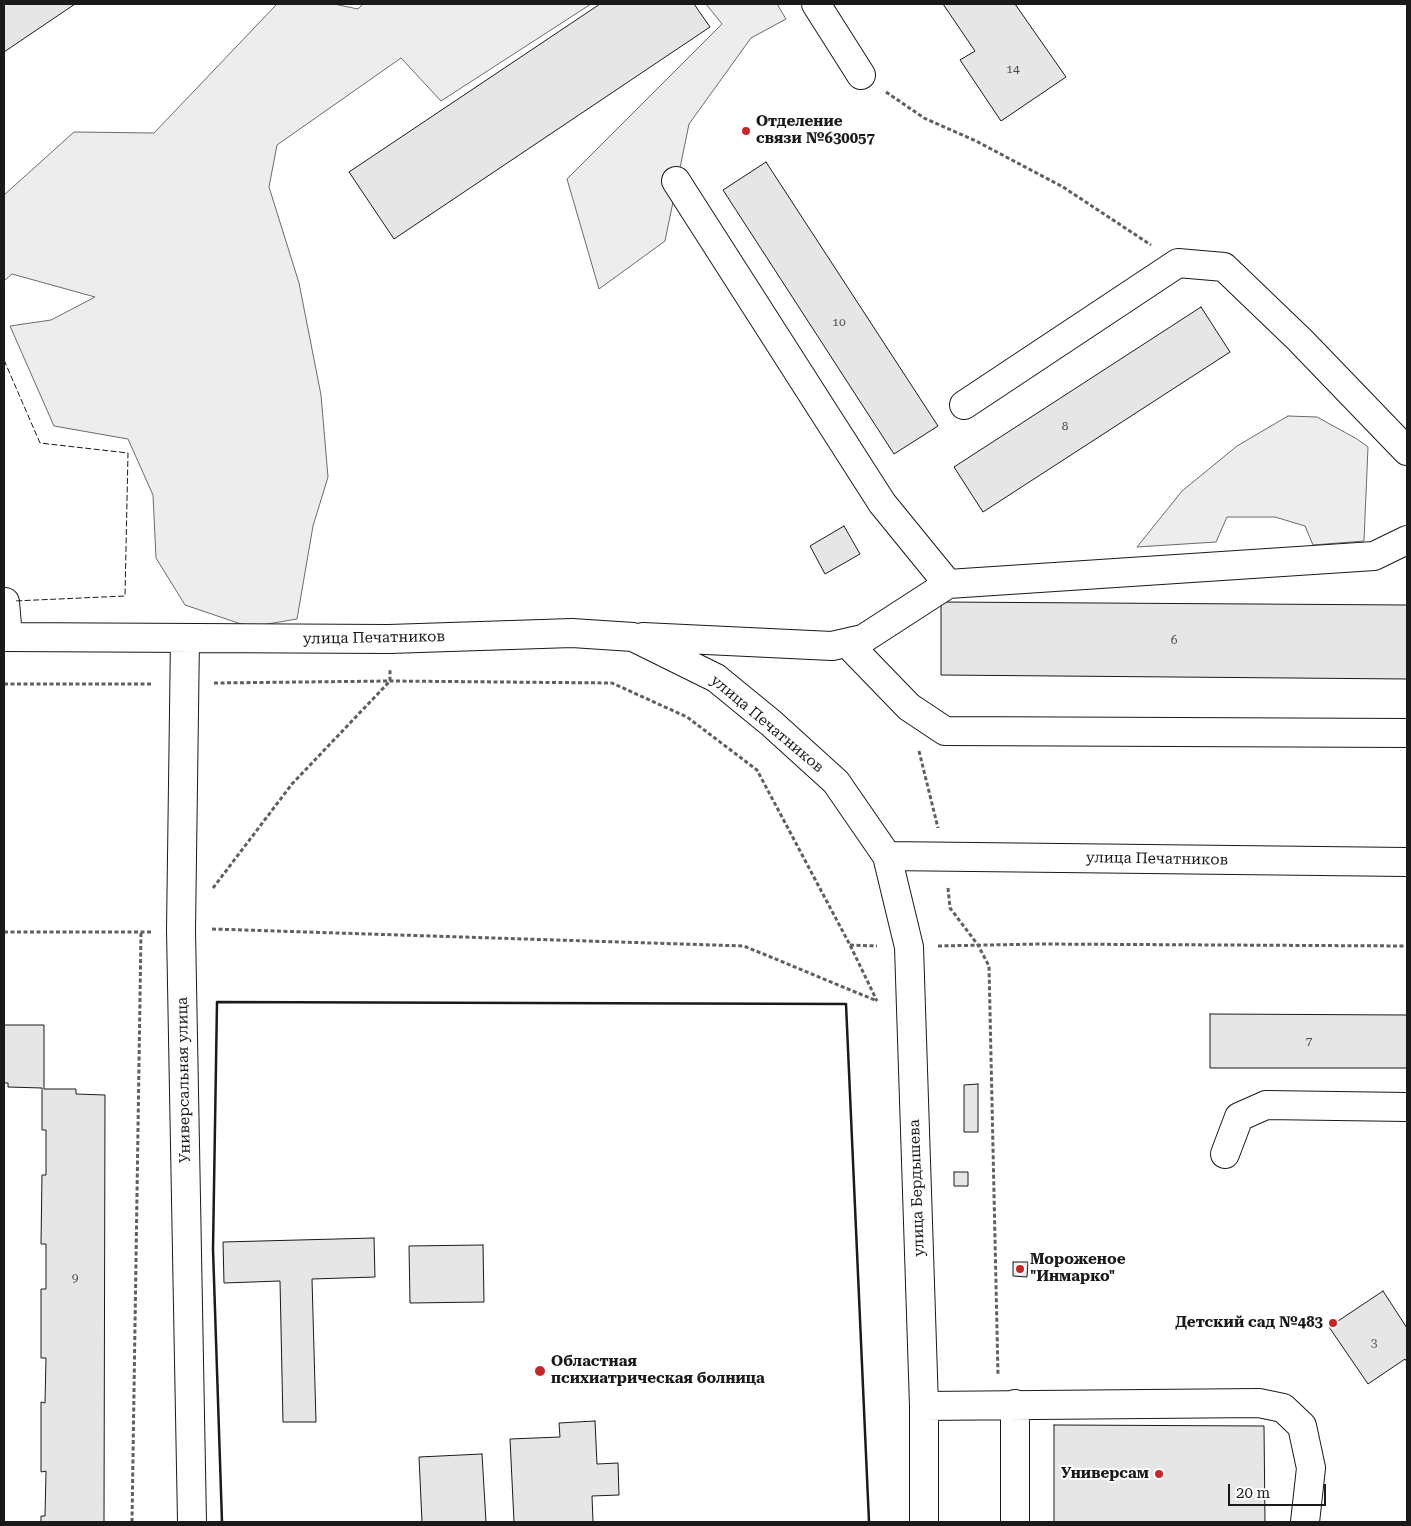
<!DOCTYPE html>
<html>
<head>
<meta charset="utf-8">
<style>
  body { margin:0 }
  #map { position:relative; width:1411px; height:1526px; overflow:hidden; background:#fff; font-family:"Roboto Serif",serif }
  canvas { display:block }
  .frame { position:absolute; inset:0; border:5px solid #1a1a1a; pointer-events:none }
  .scale { position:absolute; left:1228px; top:1484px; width:98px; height:22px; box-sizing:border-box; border:2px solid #1a1a1a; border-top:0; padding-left:6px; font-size:15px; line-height:18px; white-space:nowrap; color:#1a1a1a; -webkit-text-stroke:4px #fff; paint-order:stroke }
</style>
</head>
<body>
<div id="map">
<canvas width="1411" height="1526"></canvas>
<div class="frame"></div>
<div class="scale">20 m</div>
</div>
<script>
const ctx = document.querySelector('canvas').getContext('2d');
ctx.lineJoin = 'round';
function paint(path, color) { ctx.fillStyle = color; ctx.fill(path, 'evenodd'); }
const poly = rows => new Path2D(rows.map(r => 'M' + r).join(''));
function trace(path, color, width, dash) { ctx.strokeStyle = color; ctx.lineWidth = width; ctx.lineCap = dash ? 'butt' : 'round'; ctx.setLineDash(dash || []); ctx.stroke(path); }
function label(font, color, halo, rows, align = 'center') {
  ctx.font = font + ' "Roboto Serif",serif'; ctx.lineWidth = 4; ctx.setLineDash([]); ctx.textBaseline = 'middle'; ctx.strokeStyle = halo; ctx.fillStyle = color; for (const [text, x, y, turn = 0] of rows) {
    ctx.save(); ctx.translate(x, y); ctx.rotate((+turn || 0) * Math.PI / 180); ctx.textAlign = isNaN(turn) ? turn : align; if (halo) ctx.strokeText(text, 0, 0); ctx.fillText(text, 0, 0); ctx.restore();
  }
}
const built = poly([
  [277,4,334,4,358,9,363,4,591,4,441,101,401,58,277,145,269,187,299,283,321,395,328,477,313,526,297,619,250,627,185,605,156,558,153,495,128,439,54,426,10,326,51,320,95,297,12,274,4,281,4,195,74,132,154,133,277,4],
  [706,4,777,4,786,19,751,38,689,124,665,241,599,289,567,179,722,24,706,4],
  [1288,416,1317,417,1357,439,1368,447,1364,541,1313,545,1305,526,1275,517,1227,517,1216,542,1137,547,1182,491,1237,446,1288,416]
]);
paint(built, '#ededed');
trace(built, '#6a6a6a', 1);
const building = poly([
  [4,4,75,4,4,52,4,4],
  [600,4,694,4,710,27,394,239,349,172,600,4],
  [943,4,1015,4,1066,77,1001,121,960,60,975,51,943,4],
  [766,162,938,426,894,454,723,190,766,162],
  [1201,307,1230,352,983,512,954,467,1201,307],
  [844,526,860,554,825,574,810,546,844,526],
  [941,602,1407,605,1407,679,941,675,941,602],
  [1210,1014,1407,1015,1407,1068,1210,1068,1210,1014],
  [4,1025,44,1025,44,1089,76,1089,76,1094,105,1095,104,1522,41,1522,41,1516,45,1516,46,1471,41,1472,41,1402,45,1403,46,1358,41,1358,41,1289,46,1289,46,1244,41,1244,42,1175,46,1175,46,1130,42,1130,42,1088,8,1087,8,1083,4,1083,4,1025],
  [978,1084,978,1132,964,1132,964,1085,978,1084],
  [954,1172,968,1172,968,1186,954,1186,954,1172],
  [374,1238,375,1277,312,1279,316,1422,283,1422,280,1281,224,1283,223,1242,374,1238],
  [483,1245,484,1302,410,1303,409,1246,483,1245],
  [1013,1262,1028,1262,1027,1277,1013,1276,1013,1262],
  [1383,1291,1407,1328,1407,1362,1405,1359,1368,1384,1329,1327,1383,1291],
  [595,1421,597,1464,618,1463,619,1495,592,1496,593,1522,514,1522,510,1439,560,1437,559,1423,595,1421],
  [1054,1425,1264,1426,1265,1522,1054,1522,1054,1425],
  [482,1454,486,1522,422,1522,419,1457,482,1454]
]);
paint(building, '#e6e6e6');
trace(building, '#1a1a1a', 1);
const minor = poly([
  [816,4,861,75],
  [676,181,882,503,948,584],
  [964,405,1178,263,1224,267,1300,340,1407,451],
  [5,602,8,637],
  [4,637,389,639,572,633,633,637,716,678,771,723,836,782,887,856,909,947,924,1406,924,1522],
  [643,637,832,646,863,639,948,584,1374,556,1407,540],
  [185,638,181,930,192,1522],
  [847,643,909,707,945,731,1407,733],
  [887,856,1407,862],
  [1225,1154,1239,1117,1266,1105,1407,1107],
  [1015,1404,1015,1522],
  [924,1406,1259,1403,1283,1408,1302,1426,1311,1468,1305,1522]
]);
trace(minor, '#1a1a1a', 30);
trace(poly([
  [886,92,924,118,976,141,1063,187,1151,245],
  [214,683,390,681,612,683,687,717,757,770,850,945,877,1001],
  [4,684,153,684],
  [919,751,938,828],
  [213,888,292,784,390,681,390,670],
  [948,888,950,908,978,945,989,966,998,1375],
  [212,929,744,946,877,1001],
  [4,932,151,932],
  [850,945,877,946],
  [938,946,1040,944,1407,946],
  [132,1522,141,932]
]), '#5f5f5f', 3, [4, 2.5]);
trace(minor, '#fff', 28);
trace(poly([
  [4,360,40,443,128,453,125,596,14,601]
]), '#1a1a1a', 1, [6, 2.5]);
trace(poly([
  [222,1522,213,1249,217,1002,846,1004,869,1522]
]), '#1a1a1a', 2.5);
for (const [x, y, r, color] of [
  [746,131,5,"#c62828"],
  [1020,1269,5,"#c62828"],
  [1333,1323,5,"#c62828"],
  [540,1371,6,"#c62828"],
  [1159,1474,5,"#c62828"]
]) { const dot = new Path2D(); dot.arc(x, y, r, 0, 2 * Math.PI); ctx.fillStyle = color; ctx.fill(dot); trace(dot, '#fff', 2); }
label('12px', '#4d4d4d', null, [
  ["14",1013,69],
  ["10",839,322],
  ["8",1065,426],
  ["6",1174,640],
  ["7",1309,1041],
  ["9",75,1278],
  ["3",1374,1343]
]);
label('bold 15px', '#1a1a1a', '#fff', [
  ["Отделение",756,122],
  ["связи №630057",756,139],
  ["Мороженое",1030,1260],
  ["\"Инмарко\"",1030,1277],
  ["Детский сад №483",1323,1323,"right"],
  ["Областная",551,1362],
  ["психиатрическая болница",551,1379],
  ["Универсам",1149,1474,"right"]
], 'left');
label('15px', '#1a1a1a', '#fff', [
  ["улица Печатников",374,638,-1],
  ["улица Печатников",767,724,40],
  ["улица Печатников",1157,859,1],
  ["Универсальная улица",184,1080,-91],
  ["улица Бердышева",917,1188,-92]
]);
</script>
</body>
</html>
